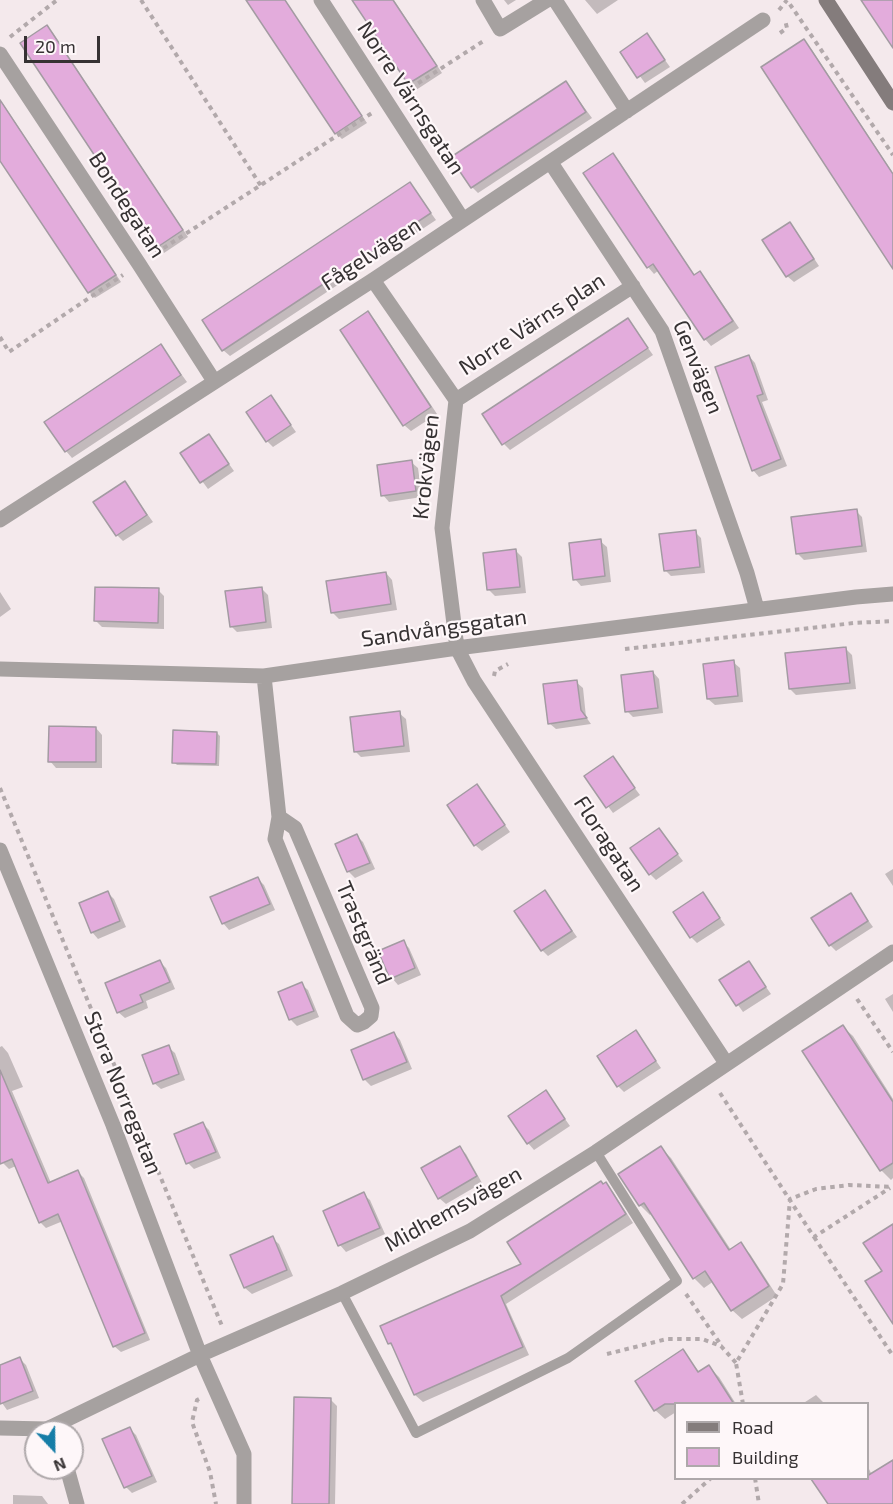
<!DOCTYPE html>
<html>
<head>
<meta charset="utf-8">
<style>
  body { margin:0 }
  #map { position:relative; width:893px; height:1504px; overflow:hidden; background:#f4e9ec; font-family:"Exo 2",sans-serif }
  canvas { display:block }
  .legend { position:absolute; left:674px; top:1402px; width:195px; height:78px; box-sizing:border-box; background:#fef7f9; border:2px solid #aea8aa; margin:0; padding:8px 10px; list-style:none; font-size:18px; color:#363233 }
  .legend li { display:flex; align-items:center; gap:12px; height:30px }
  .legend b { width:30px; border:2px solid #aea8aa }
  .north { position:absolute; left:24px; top:1420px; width:60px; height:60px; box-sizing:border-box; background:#fef7f9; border:2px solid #aea8aa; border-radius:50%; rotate:158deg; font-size:16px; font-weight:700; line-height:24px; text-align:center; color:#363233 }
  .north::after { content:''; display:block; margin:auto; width:21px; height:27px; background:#167da7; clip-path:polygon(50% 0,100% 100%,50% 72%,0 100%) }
  .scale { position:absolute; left:24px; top:36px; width:76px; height:27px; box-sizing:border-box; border:3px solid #363233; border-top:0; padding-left:8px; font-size:18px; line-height:21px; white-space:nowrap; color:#363233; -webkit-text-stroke:4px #fef7f9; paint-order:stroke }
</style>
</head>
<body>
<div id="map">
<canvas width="893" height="1504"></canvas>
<ul class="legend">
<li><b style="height:8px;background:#847c7c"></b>Road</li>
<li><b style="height:16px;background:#e3acdc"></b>Building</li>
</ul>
<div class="north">N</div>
<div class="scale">20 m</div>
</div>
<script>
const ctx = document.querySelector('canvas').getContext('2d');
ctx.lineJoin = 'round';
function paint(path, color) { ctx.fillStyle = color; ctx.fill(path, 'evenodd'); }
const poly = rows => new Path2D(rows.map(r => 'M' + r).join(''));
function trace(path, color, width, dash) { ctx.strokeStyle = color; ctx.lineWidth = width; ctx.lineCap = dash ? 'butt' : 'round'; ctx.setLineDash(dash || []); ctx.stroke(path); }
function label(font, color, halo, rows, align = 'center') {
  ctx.font = font + ' "Exo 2",sans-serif'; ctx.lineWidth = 4.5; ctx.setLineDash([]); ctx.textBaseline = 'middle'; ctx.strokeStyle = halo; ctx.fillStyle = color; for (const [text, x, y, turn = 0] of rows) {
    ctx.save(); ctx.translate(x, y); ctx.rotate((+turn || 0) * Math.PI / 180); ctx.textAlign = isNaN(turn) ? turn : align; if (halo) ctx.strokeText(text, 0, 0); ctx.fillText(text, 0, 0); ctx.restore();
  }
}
paint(poly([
  [248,0,285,0,367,123,342,139,336,133],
  [354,0,394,0,442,73,416,90,410,83],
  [504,0,516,0,508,5],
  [585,0,618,0,597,14],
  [47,27,53,33,188,237,164,253,157,247],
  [647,35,670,67,645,83,622,52],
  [804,41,812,50,893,173,893,266],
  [566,83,592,118,478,193,472,187],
  [0,99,121,282,95,298,89,292,0,158],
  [613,155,619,161,695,276,700,273,706,279,739,328,711,346,705,339,659,270,654,274,648,267],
  [410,184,436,220,230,356,223,350],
  [790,224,796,231,819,266,794,282,787,276],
  [368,313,374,319,437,414,411,431,404,425],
  [628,320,653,355,510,450,504,444],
  [161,346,187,382,72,458,66,451],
  [749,356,755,363,768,400,762,402,787,466,759,477,753,470],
  [271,397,296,432,273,447,267,441],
  [209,436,234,471,208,489,182,454],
  [411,462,418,468,422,497,389,502,383,495],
  [125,483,153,522,123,541,117,535],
  [856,511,862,517,867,552,804,560,798,554],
  [695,532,701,538,705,573,671,576,665,570],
  [600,541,607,547,611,582,581,586,575,579],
  [516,551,522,557,526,593,495,596,489,590],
  [386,573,392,580,397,610,339,619,332,612],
  [262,589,268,595,272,628,237,632,231,626],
  [158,590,164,596,164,629,102,627,96,621],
  [0,592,11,609,0,617],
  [846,649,852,655,856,689,796,695,790,689],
  [733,662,740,668,743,702,715,705,708,699],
  [653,672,659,679,663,713,633,717,627,711],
  [576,682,583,688,586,717,591,724,556,729,549,723],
  [399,713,406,719,410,752,361,757,355,751],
  [96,728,102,735,102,768,56,768,50,761],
  [217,733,220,736,219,766,177,765,174,762],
  [612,758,640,795,613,813,586,776],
  [477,786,510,832,482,851,475,845],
  [659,830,683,861,656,880,650,874],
  [357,836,363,842,375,869,355,878,348,871],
  [893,869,893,886,885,874],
  [258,879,264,885,275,910,229,930,223,923],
  [545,892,577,937,548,956,542,950],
  [108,893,114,899,126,927,98,939,92,932],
  [703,894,725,925,697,943,691,937],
  [850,895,873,927,836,951,830,945],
  [403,942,409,948,421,975,398,985,392,978,380,951],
  [160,962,166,968,175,989,146,1001,148,1008,125,1018,118,1012],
  [749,963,771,994,743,1012,721,981],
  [301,984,308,990,319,1017,297,1026,291,1020,280,992],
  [893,994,893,1012,885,999],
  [843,1027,853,1036,893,1099,893,1178,891,1180,881,1170,804,1052],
  [636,1032,661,1068,624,1092,618,1086],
  [394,1033,400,1040,412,1069,371,1086,365,1080,353,1050],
  [2,1046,8,1053,23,1087,12,1091,51,1183,78,1172,84,1178,150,1340,121,1352,114,1346,63,1221,46,1228,40,1222,16,1166,9,1169,3,1163,0,1157,0,1047],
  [168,1047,175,1053,185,1080,161,1089,154,1083],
  [546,1092,570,1126,534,1150,528,1143],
  [203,1124,209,1130,221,1158,194,1169,188,1163],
  [460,1148,466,1154,482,1183,446,1204,439,1198],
  [661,1148,671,1158,731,1250,740,1244,750,1254,777,1296,742,1319,732,1310,714,1281,704,1288,694,1278,652,1213,650,1215,640,1205,621,1174],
  [606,1184,613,1192,633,1223,506,1304,529,1355,423,1402,415,1395,395,1349,390,1344,382,1327,523,1264],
  [363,1194,370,1200,385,1234,346,1252,340,1245,325,1212],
  [272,1238,279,1244,293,1276,252,1294,245,1288,232,1256],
  [683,1351,700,1373,709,1367,719,1377,736,1404,676,1404,676,1412,665,1419,655,1410],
  [20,1359,26,1365,39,1398,7,1410,0,1400,0,1366],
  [816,1395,825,1404,802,1404],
  [330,1399,337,1406,335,1504,293,1504],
  [130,1429,136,1435,157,1482,132,1493,126,1487],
  [893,1461,893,1504,827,1504,829,1503,813,1478,868,1478,868,1467,872,1475],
  [13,1495,42,1496,48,1504,13,1504]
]), '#0003');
const building = poly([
  [246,0,285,0,362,116,335,134,246,0],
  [352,0,393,0,437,66,408,84,352,0],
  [861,0,893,0,893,48,861,0],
  [47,25,183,230,156,248,20,43,47,25],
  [647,33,665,60,637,78,620,52,647,33],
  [804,39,893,174,893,269,761,67,804,39],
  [566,81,586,112,471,188,454,163,454,155,566,81],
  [0,100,116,275,88,293,0,161,0,100],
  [613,153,694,275,700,271,733,321,704,340,653,264,647,268,583,173,613,153],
  [410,182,431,213,222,351,202,320,410,182],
  [790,222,814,259,786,277,762,240,790,222],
  [368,311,431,407,403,426,340,330,368,311],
  [628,318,648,348,502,445,482,414,628,318],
  [161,344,181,375,65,452,44,422,161,344],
  [749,355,763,394,757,396,781,459,752,471,715,367,749,355],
  [271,395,291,425,266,442,246,412,271,395],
  [209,434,229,464,200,483,180,453,209,434],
  [412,460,416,491,381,496,377,465,412,460],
  [125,481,147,515,116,536,93,502,125,481],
  [857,509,862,546,796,554,791,517,857,509],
  [696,530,700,567,664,571,659,534,696,530],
  [601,539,605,576,573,580,569,543,601,539],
  [516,549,520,587,487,590,483,553,516,549],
  [386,572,391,604,331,613,326,581,386,572],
  [95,587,159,588,158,623,94,621,95,587],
  [262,587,266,622,230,627,225,591,262,587],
  [846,647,850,683,789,689,785,653,846,647],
  [734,660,738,696,707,699,703,664,734,660],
  [653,671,658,708,625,712,621,675,653,671],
  [577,680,581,710,587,718,548,724,543,684,577,680],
  [400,711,404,746,354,752,350,717,400,711],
  [49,726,96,727,96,762,48,762,49,726],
  [173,730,217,732,216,764,172,763,173,730],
  [613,756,635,788,606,808,584,776,613,756],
  [477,784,505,825,474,846,447,805,477,784],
  [659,828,678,854,649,875,630,848,659,828],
  [357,834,370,863,347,872,335,844,357,834],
  [258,877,270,904,222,924,210,897,258,877],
  [545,890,572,931,541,951,514,911,545,890],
  [108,891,120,921,91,933,79,903,108,891],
  [703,892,720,918,690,938,673,912,703,892],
  [851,893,868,921,829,946,811,918,851,893],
  [404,940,415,968,390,979,378,951,404,940],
  [160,960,170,982,140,995,143,1002,117,1013,105,983,160,960],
  [749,961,766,987,736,1006,719,980,749,961],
  [302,982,314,1011,289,1020,278,992,302,982],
  [843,1025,893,1102,893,1163,880,1171,802,1051,843,1025],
  [636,1030,656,1061,617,1087,597,1056,636,1030],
  [394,1032,407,1062,363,1080,351,1050,394,1032],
  [169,1045,179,1074,153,1084,142,1055,169,1045],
  [0,1070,48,1183,78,1170,145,1333,113,1347,58,1214,39,1223,12,1159,0,1164,0,1070],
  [546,1090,565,1119,527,1144,508,1116,546,1090],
  [203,1122,216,1152,186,1164,174,1134,203,1122],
  [460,1146,477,1176,438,1199,421,1168,460,1146],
  [661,1146,729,1250,741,1242,769,1286,731,1311,705,1271,693,1279,644,1203,639,1206,618,1174,661,1146],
  [601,1181,603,1184,606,1182,626,1214,501,1296,523,1347,414,1395,391,1343,388,1344,380,1326,521,1264,507,1242,601,1181],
  [364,1192,380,1228,338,1246,323,1211,364,1192],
  [893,1224,893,1324,865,1281,882,1271,863,1243,893,1224],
  [273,1236,287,1270,244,1288,230,1255,273,1236],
  [683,1349,698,1372,709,1365,734,1404,665,1404,654,1411,635,1381,683,1349],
  [20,1357,33,1391,0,1404,0,1365,20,1357],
  [294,1397,331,1398,329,1504,292,1504,294,1397],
  [130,1427,152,1476,124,1488,102,1439,130,1427],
  [893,1460,893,1504,828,1504,811,1479,867,1479,867,1476,893,1460]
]);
paint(building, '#e3acdc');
trace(building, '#a39ba2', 1.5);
trace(poly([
  [141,0,261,186],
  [779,10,787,0,893,155],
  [780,33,787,28,785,20],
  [10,37,57,0],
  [403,93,485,40],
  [156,253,372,113],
  [0,337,9,352,123,275],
  [625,649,854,623,893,621],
  [494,676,495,671,508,664],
  [0,788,222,1326],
  [857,999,893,1052],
  [720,1093,814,1237,890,1188],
  [814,1237,893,1356],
  [686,1294,721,1345],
  [607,1354,667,1339,702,1339,721,1346,736,1363],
  [199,1399,197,1400,192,1422,210,1472,216,1504],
  [743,1404,736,1363,783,1284,790,1199,816,1189,849,1185,893,1187],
  [755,1478,759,1504],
  [682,1504,711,1478]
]), '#b2a9ab', 4, [4.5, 4.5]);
trace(poly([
  [342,1293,416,1433,568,1358,677,1281,596,1152]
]), '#a6a1a0', 10);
trace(poly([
  [321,0,463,220],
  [483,0,500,29,547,0],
  [555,0,627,111],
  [0,54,139,264,214,381],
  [551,163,662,331,747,573,757,609],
  [373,280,456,400,442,528,457,648,474,681,726,1063],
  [456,400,633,286],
  [0,520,373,280,763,20],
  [0,669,264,676,457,648,856,597,893,594],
  [264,676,279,817,275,839,347,1016,357,1025,364,1022,371,1016,372,1008,295,828,279,817],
  [0,850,113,1125,200,1355,244,1454,244,1504],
  [0,1428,47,1429,200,1355,342,1293,470,1231,596,1152,893,952],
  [67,1468,77,1504]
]), '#a6a1a0', 15);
trace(poly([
  [826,0,893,103]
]), '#847c7c', 15);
label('22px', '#363233', '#fef7f9', [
  ["Norre Värnsgatan",411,98,57],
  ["Bondegatan",127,205,57],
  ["Fågelvägen",371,254,-33],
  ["Norre Värns plan",532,324,-33],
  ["Genvägen",698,367,68],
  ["Krokvägen",426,467,-84],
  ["Sandvångsgatan",444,628,-8],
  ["Floragatan",609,844,57],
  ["Trastgränd",364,933,67],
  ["Stora Norregatan",123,1093,68],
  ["Midhemsvägen",453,1209,-29]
]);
</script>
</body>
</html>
